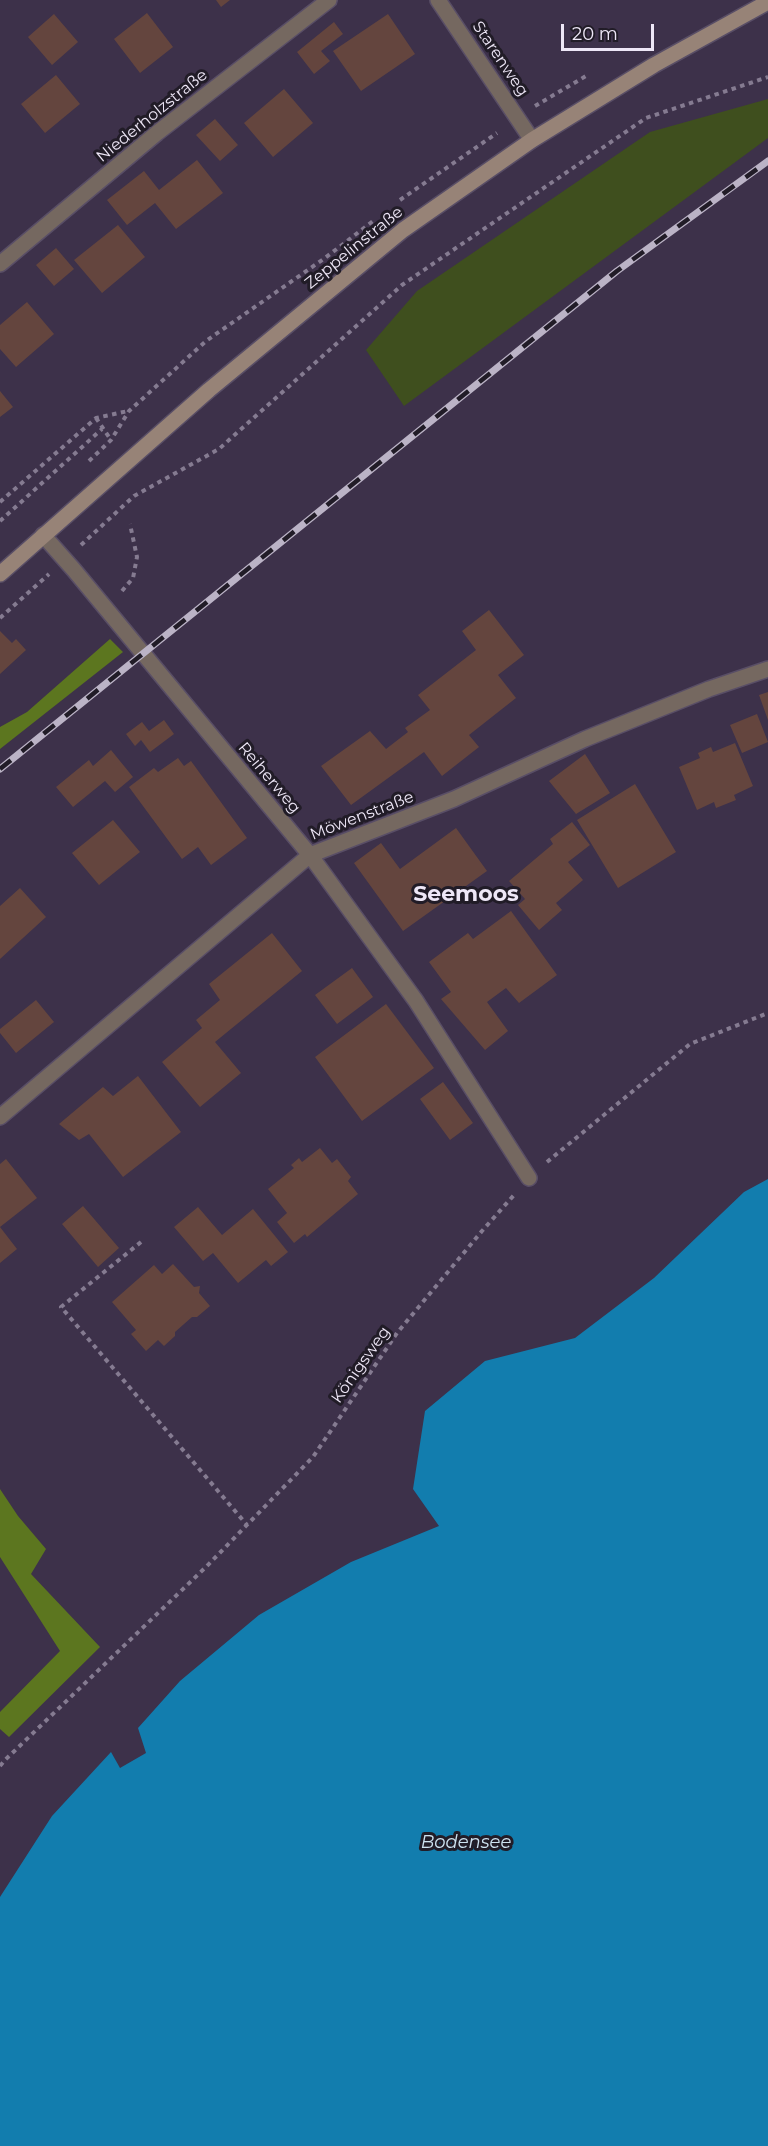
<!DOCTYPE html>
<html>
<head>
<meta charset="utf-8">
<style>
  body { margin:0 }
  #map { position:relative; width:768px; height:2146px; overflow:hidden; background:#3d314a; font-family:Montserrat,sans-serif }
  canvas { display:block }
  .scale { position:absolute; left:561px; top:24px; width:93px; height:27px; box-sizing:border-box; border:3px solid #eee7f7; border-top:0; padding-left:8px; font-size:18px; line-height:21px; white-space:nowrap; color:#eee7f7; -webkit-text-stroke:4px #211c27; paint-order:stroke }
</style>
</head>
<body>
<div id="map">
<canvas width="768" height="2146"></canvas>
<div class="scale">20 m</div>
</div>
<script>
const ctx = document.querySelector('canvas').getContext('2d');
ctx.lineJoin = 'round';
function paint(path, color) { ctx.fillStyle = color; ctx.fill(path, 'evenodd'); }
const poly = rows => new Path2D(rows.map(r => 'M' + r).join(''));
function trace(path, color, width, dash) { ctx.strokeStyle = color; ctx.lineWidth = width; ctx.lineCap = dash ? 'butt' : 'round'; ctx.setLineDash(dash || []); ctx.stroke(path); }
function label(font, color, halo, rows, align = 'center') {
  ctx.font = font + ' Montserrat,sans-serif'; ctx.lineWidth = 6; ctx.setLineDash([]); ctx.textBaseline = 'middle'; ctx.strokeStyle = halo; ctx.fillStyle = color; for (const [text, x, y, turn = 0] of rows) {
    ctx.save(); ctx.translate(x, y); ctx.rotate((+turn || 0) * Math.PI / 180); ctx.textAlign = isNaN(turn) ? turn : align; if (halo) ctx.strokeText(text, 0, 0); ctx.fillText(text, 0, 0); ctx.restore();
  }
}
paint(poly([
  [768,99,768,138,404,406,366,350,417,291,650,132]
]), '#3f4f1e');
paint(poly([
  [110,639,123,652,0,749,0,727,27,712],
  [0,1489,18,1516,46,1549,31,1574,100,1647,9,1737,0,1729,0,1712,60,1651,0,1557]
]), '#5c761f');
paint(poly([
  [768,1179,768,2146,0,2146,0,1897,52,1816,111,1752,120,1768,146,1753,138,1728,180,1681,259,1615,351,1562,439,1526,413,1489,425,1411,485,1361,575,1338,654,1278,744,1192]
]), '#127dae');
paint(poly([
  [216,0,230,0,221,7],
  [147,13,173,47,140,73,114,39],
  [54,14,78,42,52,65,28,37],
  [388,14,415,54,361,91,333,51],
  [334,22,343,34,321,51,330,61,314,74,297,52],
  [56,75,80,104,45,133,21,104],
  [284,89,313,123,273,157,244,123],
  [215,119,238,145,220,161,196,135],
  [197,160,223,193,176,229,155,203,127,225,107,200,144,171,159,190],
  [118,225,145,257,102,293,74,260],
  [56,248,74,269,54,286,36,265],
  [27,302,54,334,16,367,0,349,0,325],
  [0,391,13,407,0,417],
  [489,610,524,655,498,675,516,698,469,735,479,747,442,776,424,752,351,805,321,766,370,731,386,749,408,732,405,728,430,710,418,695,476,650,462,631],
  [0,631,12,643,16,639,26,650,0,674],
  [768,692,768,720,759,695],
  [757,714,768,742,742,753,730,725],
  [164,720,174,734,150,752,141,740,135,746,126,734,142,722,149,731],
  [735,743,753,786,734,795,736,800,716,808,714,802,697,810,679,767,700,758,698,753,711,747,713,752],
  [111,750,133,777,115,792,105,781,73,807,56,787,89,760,93,766],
  [585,754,610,793,576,814,549,781],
  [178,758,184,766,191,761,247,838,211,865,198,847,182,859,129,787,154,768,158,772],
  [635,784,676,852,618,888,577,820],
  [113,820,140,852,99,885,72,853],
  [572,822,590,845,568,862,583,880,556,903,562,910,539,930,518,905,525,899,509,881,553,844,550,839],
  [456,828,487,871,403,931,354,863,381,843,400,869],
  [20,888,46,917,0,959,0,906],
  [511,911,557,975,519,1003,506,988,487,1002,508,1031,485,1050,441,999,451,992,429,962,468,933,473,939],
  [272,933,302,971,215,1042,241,1073,200,1107,162,1062,202,1028,196,1020,220,1000,209,984],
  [352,968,373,997,337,1024,315,995],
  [36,1000,54,1022,16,1053,0,1033,0,1029],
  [386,1004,434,1068,362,1121,315,1057],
  [138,1076,181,1132,123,1177,89,1134,79,1140,59,1124,103,1087,113,1096],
  [443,1082,473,1123,450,1140,420,1099],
  [320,1148,332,1163,337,1159,351,1177,348,1181,358,1194,307,1237,305,1234,294,1243,277,1222,287,1213,268,1189,294,1168,291,1165,299,1158,302,1162],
  [6,1159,37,1198,0,1227,0,1164],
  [83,1206,119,1248,98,1267,62,1224],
  [198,1207,222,1235,253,1209,288,1252,271,1266,266,1260,238,1283,213,1253,203,1261,174,1227],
  [0,1227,17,1249,0,1263],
  [173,1264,194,1287,200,1286,199,1293,210,1306,197,1317,192,1317,175,1332,175,1336,164,1346,158,1340,146,1351,131,1334,136,1330,112,1302,154,1265,162,1274]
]), '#64453e');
const minor = poly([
  [438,0,532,140],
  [0,264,157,133,329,0],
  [43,535,74,570,310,855,416,1001,529,1178],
  [0,1117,310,855,454,799,585,739,709,689,768,669]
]);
const secondary = poly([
  [0,574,209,390,403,230,532,140,654,65,768,2]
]);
trace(minor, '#594e66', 18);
trace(secondary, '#594e66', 18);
trace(poly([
  [535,106,586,76],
  [400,200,497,133],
  [96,418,111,440],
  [89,461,111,440,129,411,206,341,325,258,373,221],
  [0,502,96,418,128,411],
  [0,521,102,429],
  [81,545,134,496,219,449,402,285,646,118,768,77],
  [122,591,133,578,137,557,130,524],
  [0,618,49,574],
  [547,1162,690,1044,768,1013],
  [141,1242,61,1307,247,1525],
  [0,1766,5,1760,207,1566,313,1457,397,1333,482,1231,514,1195]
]), '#857b91', 4, [4.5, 4.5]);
trace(minor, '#756860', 15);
trace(secondary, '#978377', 15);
const rail = poly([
  [0,769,617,271,768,161]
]);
trace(rail, '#bbb3c6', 7);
trace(rail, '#211c27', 4.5, [14]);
label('16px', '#eee7f7', '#211c27', [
  ["Starenweg",500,59,56],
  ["Niederholzstraße",152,116,-39],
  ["Zeppelinstraße",354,248,-39],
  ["Reiherweg",269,778,50],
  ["Möwenstraße",362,816,-21],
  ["Königsweg",361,1365,-55]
]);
label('italic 18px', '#cee3f1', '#211c27', [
  ["Bodensee",466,1843]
]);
label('bold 22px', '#eee7f7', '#211c27', [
  ["Seemoos",466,895]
]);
</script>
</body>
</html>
